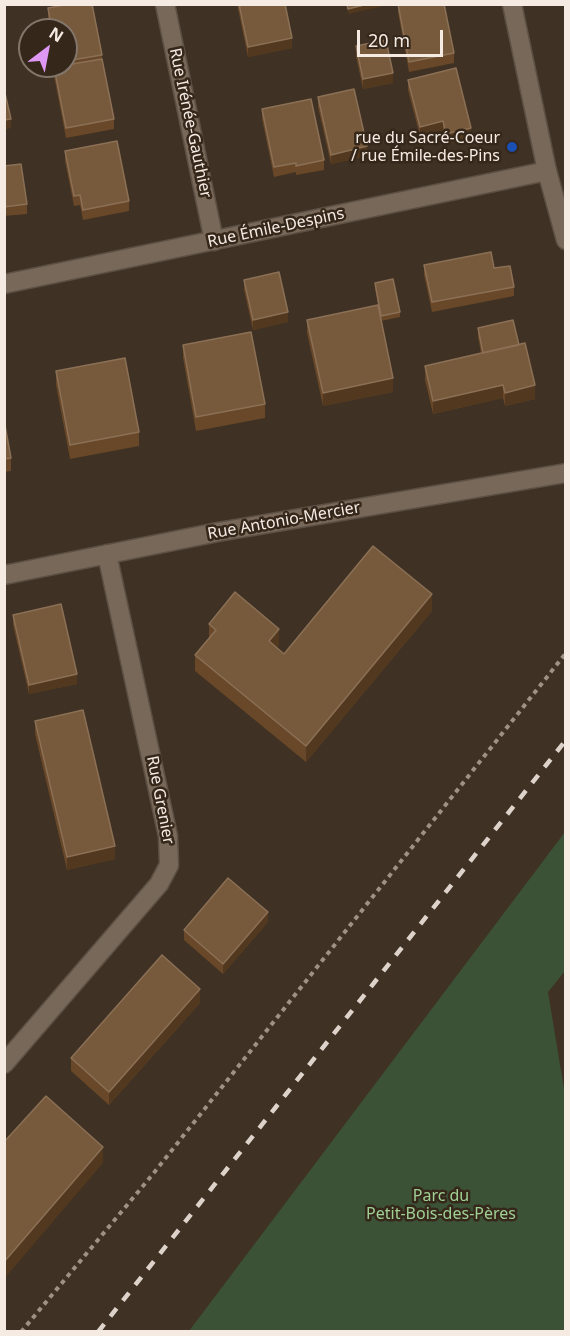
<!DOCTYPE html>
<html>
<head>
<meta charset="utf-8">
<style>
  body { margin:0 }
  #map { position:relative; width:570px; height:1336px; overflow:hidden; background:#3f3123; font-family:"Noto Sans",sans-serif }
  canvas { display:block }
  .frame { position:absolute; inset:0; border:6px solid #f5ebe3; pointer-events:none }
  .north { position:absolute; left:18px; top:18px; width:60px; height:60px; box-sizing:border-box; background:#35271a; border:2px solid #82756a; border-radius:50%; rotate:32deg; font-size:16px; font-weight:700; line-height:24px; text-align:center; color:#f5ebe3 }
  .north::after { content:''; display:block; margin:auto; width:21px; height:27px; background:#de98f3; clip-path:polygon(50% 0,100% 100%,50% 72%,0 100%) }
  .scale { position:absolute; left:357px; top:30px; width:86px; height:27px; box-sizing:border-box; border:3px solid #f5ebe3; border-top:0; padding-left:8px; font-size:18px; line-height:21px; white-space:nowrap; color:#f5ebe3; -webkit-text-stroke:4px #35271a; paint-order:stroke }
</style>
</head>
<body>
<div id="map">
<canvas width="570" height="1336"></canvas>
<div class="frame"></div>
<div class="north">N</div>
<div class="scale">20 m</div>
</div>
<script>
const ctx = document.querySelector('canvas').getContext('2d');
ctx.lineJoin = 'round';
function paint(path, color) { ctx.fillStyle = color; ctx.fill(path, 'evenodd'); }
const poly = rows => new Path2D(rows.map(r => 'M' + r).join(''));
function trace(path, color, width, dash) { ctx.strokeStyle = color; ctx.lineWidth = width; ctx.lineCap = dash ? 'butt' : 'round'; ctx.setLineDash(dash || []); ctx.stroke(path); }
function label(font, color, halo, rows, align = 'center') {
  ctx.font = font + ' "Noto Sans",sans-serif'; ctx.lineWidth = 5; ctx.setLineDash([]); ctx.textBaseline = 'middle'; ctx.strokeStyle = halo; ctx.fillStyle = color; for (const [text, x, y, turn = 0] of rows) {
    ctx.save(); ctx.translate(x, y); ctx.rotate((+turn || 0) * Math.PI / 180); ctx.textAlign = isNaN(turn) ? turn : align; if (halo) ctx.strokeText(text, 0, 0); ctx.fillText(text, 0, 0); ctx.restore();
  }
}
paint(poly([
  [565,832,565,971,548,992,565,1095,565,1330,189,1331]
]), '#3c5237');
const minor = poly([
  [165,4,214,241],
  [512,4,547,171],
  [4,575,218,532,566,473],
  [4,1064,159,884,169,865,168,836,107,554]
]);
const tertiary = poly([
  [4,284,547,171,566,240]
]);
trace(minor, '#5c4f44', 21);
trace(tertiary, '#5c4f44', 21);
trace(poly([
  [21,1332,153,1174,566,653]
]), '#9e9287', 4, [4.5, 4.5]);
trace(minor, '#786859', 18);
trace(tertiary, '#786859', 18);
trace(poly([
  [98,1332,566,740]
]), '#ddd3ca', 4.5, [10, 10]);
paint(poly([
  [237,4,285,4,292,48,248,57],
  [398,4,444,4,454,53,454,63,409,72,398,12],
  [48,8,102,55,102,60,114,119,114,129,66,138,54,76,54,67,66,66,66,30,51,30,48,18],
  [356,46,393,83,363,89,356,56],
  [408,80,471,138,446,144,443,130,420,136,408,90],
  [318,97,367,156,331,164,318,107],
  [262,109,324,160,324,170,296,175,296,172,274,177,262,119],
  [65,151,129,201,129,211,83,220,80,205,74,206,65,161],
  [4,166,27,204,27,214,4,216],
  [424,265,494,268,514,287,514,296,432,312,424,275],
  [244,280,288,322,253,330,244,290],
  [375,283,400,312,400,317,381,321,375,288],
  [307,320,393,392,323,406,307,333],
  [478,328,519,345,535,399,505,406,503,398,433,414,425,380,425,366,481,353,478,337],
  [183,345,265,404,265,418,196,431,183,358],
  [56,371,139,432,139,446,70,459,56,385],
  [4,420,11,458,11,471,4,472],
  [432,611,306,762,195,671,195,655,209,638,209,624,279,645,277,648,284,654],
  [13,615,77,684,29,694,13,625],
  [35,721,115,859,67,870,35,734],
  [268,922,223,974,184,940,184,930],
  [200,1003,109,1105,71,1071,71,1058]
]), '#684828');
paint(poly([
  [368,4,380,4,380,7,348,14,348,9],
  [292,38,292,48,248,57,248,47],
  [393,73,393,83,363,89,363,79],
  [11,119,11,128,4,130,4,120],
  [443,121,443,130,420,136,420,127],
  [471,128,471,138,446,144,446,134],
  [367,146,367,156,331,164,331,155],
  [288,312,288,322,253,330,253,320],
  [393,378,393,392,323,406,323,393],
  [503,385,503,398,433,414,433,401],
  [535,385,535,399,505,406,505,393],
  [432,594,432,611,306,762,306,746],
  [279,629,279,645,269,657,269,641],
  [77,674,77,684,29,694,29,685],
  [115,846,115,859,67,870,67,857],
  [268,912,268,922,223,974,223,964],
  [200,989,200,1003,109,1105,109,1092],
  [103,1147,103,1163,4,1279,4,1262]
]), '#51381e');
const building = poly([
  [70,4,92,4,102,55,66,61,66,30,52,30,48,8,70,4],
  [239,4,285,4,292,38,248,47,239,4],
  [347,4,368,4,348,9,347,4],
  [398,4,444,4,454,53,409,62,398,4],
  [386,40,393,73,363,79,356,46,386,40],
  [102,59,114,119,66,128,54,67,66,66,66,65,102,59],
  [456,68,471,128,446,134,443,121,420,127,408,80,456,68],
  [4,89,11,119,4,120,4,89],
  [354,89,367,146,331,155,318,97,354,89],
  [311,99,324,160,296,166,296,163,274,167,262,109,311,99],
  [117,141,129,201,83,210,80,195,74,196,65,151,117,141],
  [21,164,27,204,4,207,4,166,21,164],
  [491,252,494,268,510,266,514,287,432,302,424,265,491,252],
  [279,272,288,312,253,320,244,280,279,272],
  [393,279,400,312,381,316,375,283,393,279],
  [378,305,393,378,323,393,307,320,378,305],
  [513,320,519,345,483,353,478,328,513,320],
  [251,332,265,404,196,417,183,345,251,332],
  [525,343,535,385,505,393,503,385,433,401,425,366,525,343],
  [125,358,139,432,70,445,56,371,125,358],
  [4,420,11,458,4,459,4,420],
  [373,546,432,594,306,746,195,655,216,630,209,624,235,592,279,629,269,641,284,654,373,546],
  [61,604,77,674,29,685,13,615,61,604],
  [83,710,115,846,67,857,35,721,83,710],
  [228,878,268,912,223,964,184,930,228,878],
  [162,955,200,989,109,1092,71,1058,162,955],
  [46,1096,103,1147,4,1262,4,1142,46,1096]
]);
paint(building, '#775a3c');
trace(building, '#8b7056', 1.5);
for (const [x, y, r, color] of [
  [512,147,6,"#1a4fb4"]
]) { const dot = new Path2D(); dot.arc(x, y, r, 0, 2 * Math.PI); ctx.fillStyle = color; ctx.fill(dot); trace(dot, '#35271a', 2); }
label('16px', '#f5ebe3', '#35271a', [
  ["Rue Irénée-Gauthier",190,123,78],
  ["Rue Émile-Despins",276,228,-12],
  ["Rue Antonio-Mercier",284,521,-10],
  ["Rue Grenier",160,800,79]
]);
label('16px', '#f5ebe3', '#35271a', [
  ["rue du Sacré-Coeur",500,138],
  ["/ rue Émile-des-Pins",500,156]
], 'right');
label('16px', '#9fd195', '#35271a', [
  ["Parc du",441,1196],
  ["Petit-Bois-des-Pères",441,1214]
]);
</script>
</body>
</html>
